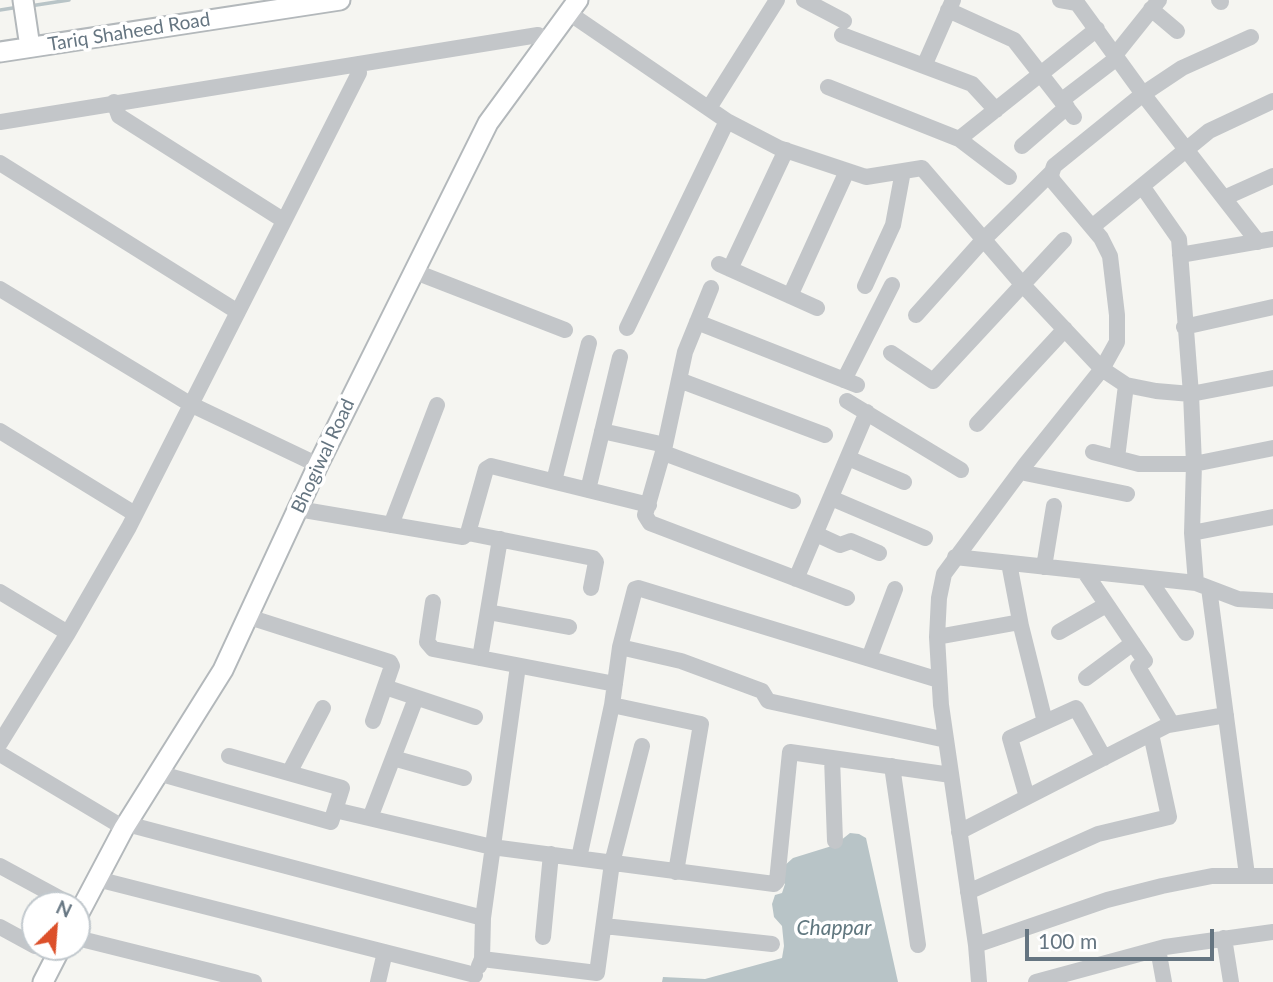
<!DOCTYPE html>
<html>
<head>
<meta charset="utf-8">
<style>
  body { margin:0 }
  #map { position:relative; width:1273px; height:982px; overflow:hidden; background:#f5f5f1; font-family:Lato,sans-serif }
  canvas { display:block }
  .north { position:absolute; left:21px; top:891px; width:70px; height:70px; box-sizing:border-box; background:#fff; border:2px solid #c1c8cd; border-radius:50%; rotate:25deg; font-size:19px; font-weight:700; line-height:28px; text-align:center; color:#657581 }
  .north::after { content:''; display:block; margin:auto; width:24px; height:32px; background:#dc502a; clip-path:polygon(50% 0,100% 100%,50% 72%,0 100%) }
  .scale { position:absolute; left:1025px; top:929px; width:189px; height:32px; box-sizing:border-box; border:4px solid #657581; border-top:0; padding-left:9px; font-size:21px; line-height:24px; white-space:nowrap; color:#657581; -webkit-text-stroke:5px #fff; paint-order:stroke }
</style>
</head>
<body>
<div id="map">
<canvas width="1273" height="982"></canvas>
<div class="north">N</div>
<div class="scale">100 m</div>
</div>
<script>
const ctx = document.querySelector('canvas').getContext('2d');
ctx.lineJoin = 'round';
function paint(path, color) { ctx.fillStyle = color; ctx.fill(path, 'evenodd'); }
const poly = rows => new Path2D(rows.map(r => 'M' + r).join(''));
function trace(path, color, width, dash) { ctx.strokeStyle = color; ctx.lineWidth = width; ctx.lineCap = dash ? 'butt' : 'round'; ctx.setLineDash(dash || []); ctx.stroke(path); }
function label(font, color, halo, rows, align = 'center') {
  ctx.font = font + ' Lato,sans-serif'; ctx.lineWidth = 7; ctx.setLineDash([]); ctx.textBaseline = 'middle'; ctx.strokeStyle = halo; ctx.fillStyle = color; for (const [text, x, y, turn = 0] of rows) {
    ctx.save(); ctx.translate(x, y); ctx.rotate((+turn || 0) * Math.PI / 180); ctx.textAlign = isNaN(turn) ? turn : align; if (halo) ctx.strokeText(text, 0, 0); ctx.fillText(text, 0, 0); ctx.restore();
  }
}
paint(poly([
  [850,833,859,834,866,838,898,982,662,982,663,977,705,979,782,958,784,946,782,926,774,917,772,904,775,895,782,893,785,884,779,878,783,867,793,858,835,845]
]), '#b8c4c7');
trace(poly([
  [30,6,69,0],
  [0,10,19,7]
]), '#b8c4c7', 3.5);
const major = poly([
  [23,0,30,47],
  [0,52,340,0],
  [77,917,124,828,223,670,318,465,488,123,578,0],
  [43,982,61,947]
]);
trace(major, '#b3b8bb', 23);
trace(poly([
  [804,0,844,21],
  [953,0,924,66,972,84,996,110],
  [1060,0,1077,3,1143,94,1258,242],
  [1219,0,1221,2],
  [1151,9,1177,31],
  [948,10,1014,40,1074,117],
  [569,13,727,121,779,148,866,177,922,168,1022,284,1102,369,1126,385,1156,391,1191,394,1273,378],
  [842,35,924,66],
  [1115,55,1159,0],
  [828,87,959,139,1009,177],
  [1062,100,1117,58],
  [114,102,119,116,283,220],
  [709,108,777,0],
  [0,122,538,35,547,41],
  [959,139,1097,29],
  [1022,146,1067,107],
  [0,163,238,312],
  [1142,186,1179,239,1191,394,1194,464,1192,533,1196,583],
  [1224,198,1273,176],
  [1092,227,1209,131,1273,101],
  [1180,255,1273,239],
  [719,264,817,308],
  [730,269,786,150],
  [413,271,565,330],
  [865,286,893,225,903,171],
  [0,289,190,404,318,465],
  [790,296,847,171],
  [916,315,984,239,1052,172],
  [697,322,857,385],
  [1184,327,1273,307],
  [627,328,727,121],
  [891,353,933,381,1064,240],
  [679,380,825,435],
  [844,380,892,285],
  [847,401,961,470],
  [977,424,1065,329],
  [0,431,135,514],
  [602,431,665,445,645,515,650,523,847,598],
  [665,445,685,352,711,288],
  [1093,452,1139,464,1194,464,1273,448],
  [664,453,793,501],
  [848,458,904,482],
  [1117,458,1126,385],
  [1020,472,1127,494],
  [554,481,589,343],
  [588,490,620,357],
  [831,498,925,538],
  [298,509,463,537,468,533,486,469,491,466,649,505],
  [391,525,437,405],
  [468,533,593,558,596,562,591,588],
  [1192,533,1273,517],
  [816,534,840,545,851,541,879,553],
  [955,557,1196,583,1238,599,1273,601],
  [1009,563,1021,626],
  [1044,567,1054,506],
  [1084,571,1145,661],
  [1148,578,1186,633],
  [796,579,867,412],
  [1209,588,1247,875],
  [0,592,68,633],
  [433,602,427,642,433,649,615,684],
  [488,612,569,627],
  [249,617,390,662,392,666,373,721],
  [1059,632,1106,605],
  [937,637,1020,622,1045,722],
  [620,647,681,661,762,691,768,701,946,740],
  [480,658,500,539],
  [869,658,895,589],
  [1138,667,1172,724],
  [1086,678,1133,643],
  [385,687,475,717],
  [612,705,701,724,676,872],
  [0,743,68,633,129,527,359,73,358,64],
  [0,754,124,828],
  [229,756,342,788,335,810],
  [393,758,464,778],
  [832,758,835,841],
  [892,766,918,945],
  [158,773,331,822,335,810,492,847,774,884,777,881,790,752,951,775],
  [289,773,323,708],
  [1027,797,1010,738,1076,708,1104,758],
  [370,818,416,698],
  [127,824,483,918],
  [959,832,1168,725,1226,715],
  [579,858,612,705,620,647,635,589,638,588,939,680],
  [0,866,72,905],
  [97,879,475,975],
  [968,892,1098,834,1169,817,1151,734],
  [604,926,772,944],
  [0,927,35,946],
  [543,937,551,854],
  [77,938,254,982],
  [1224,938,1231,982],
  [976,945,1107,900,1162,886,1212,876,1273,876],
  [1158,949,1164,982],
  [482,959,597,973,612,863,642,746],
  [479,966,482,959,483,918,518,666],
  [378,982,385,952],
  [979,982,976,945,941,705,937,637,939,598,944,574,1025,465,1102,369,1117,342,1117,315,1110,256,1101,238,1053,181,1051,175,1054,166,1143,94,1182,68,1251,37],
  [1036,982,1165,947,1273,932]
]), '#c3c6c9', 16);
trace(major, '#fff', 19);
label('19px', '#657581', '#fff', [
  ["Tariq Shaheed Road",129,32,-9],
  ["Bhogiwal Road",323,456,-65]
]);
label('italic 21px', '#60777f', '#fff', [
  ["Chappar",834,928]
]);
</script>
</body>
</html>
